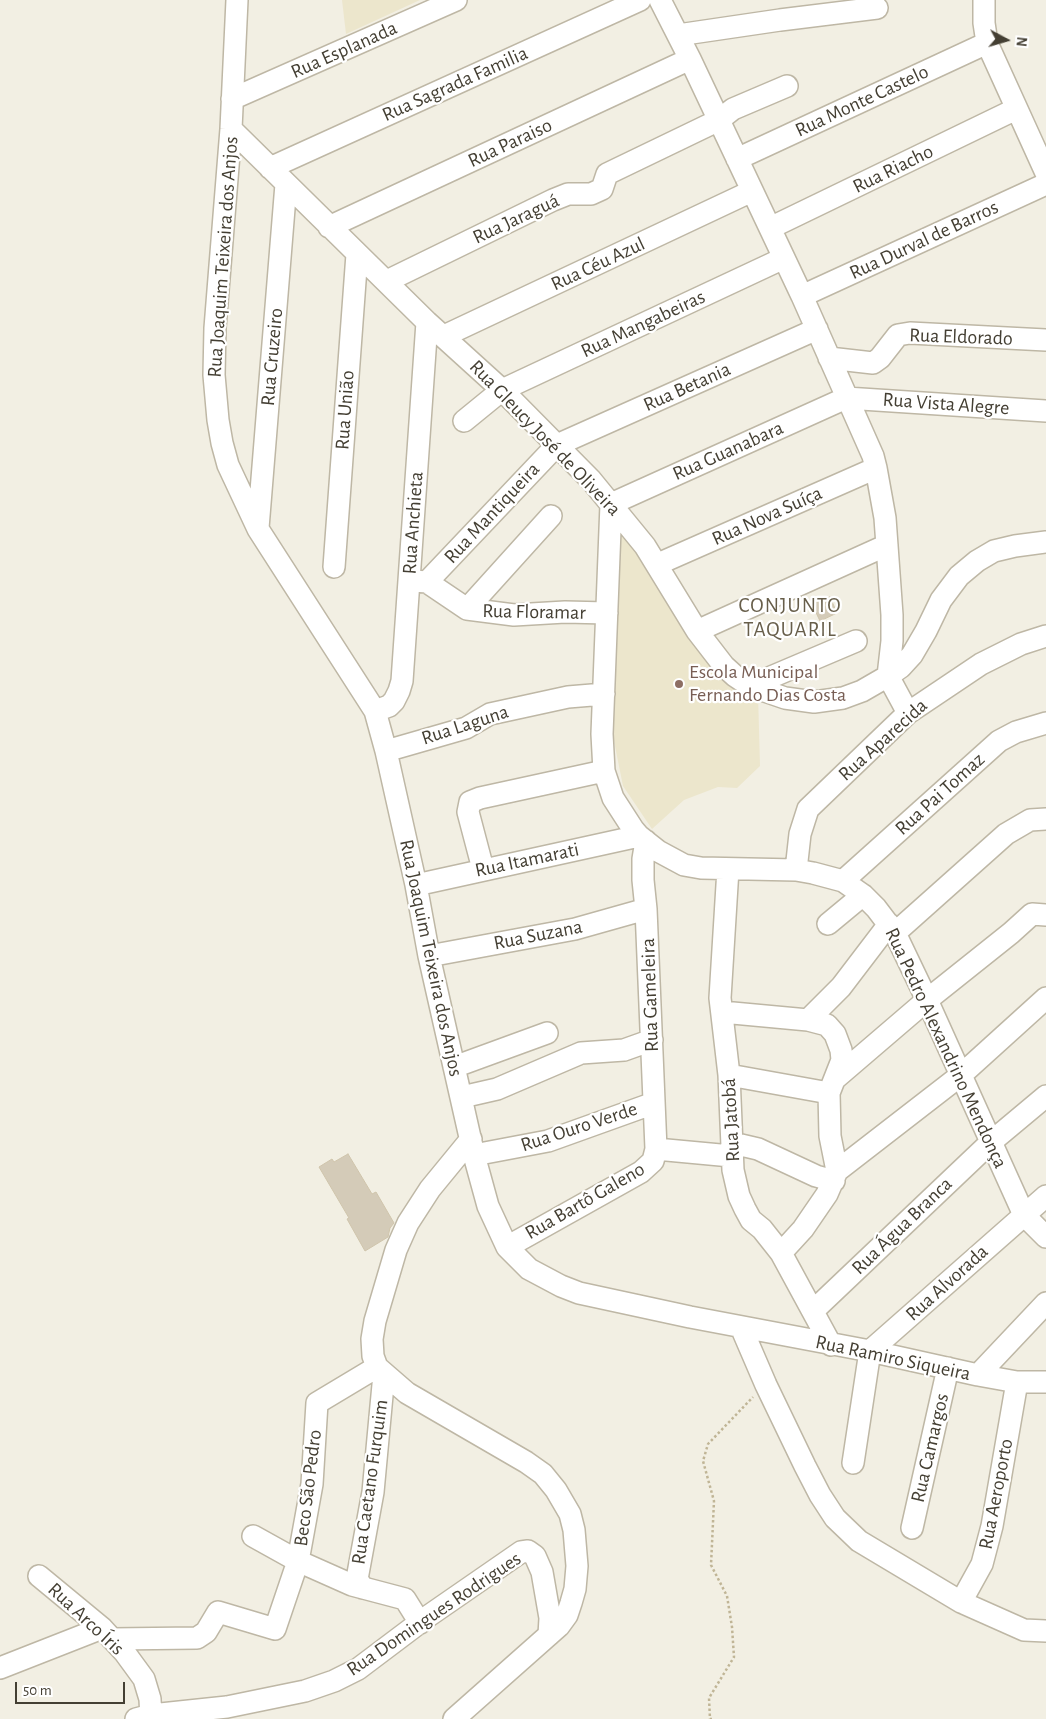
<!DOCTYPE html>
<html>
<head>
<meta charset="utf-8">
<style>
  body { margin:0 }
  #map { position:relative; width:1046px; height:1719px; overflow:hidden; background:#f2efe3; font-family:"Alegreya Sans",sans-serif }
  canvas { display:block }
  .north { position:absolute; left:981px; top:15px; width:50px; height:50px; -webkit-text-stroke:4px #fff; paint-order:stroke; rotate:96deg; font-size:14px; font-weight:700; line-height:20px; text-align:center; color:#443f33 }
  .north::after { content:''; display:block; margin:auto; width:18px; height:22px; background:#443f33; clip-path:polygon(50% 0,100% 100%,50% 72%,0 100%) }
  .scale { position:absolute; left:15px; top:1682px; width:110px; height:22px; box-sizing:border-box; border:2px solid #443f33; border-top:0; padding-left:6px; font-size:15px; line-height:18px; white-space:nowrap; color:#443f33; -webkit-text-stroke:4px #fff; paint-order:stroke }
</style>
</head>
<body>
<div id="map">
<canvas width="1046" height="1719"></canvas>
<div class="north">N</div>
<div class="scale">50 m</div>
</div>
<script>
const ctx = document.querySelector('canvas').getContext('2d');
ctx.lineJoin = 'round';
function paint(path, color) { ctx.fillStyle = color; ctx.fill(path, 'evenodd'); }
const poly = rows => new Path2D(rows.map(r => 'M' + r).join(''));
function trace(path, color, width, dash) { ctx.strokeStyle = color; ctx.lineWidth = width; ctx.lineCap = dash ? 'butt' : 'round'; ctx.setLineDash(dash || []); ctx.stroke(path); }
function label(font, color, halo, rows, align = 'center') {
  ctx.font = font + ' "Alegreya Sans",sans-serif'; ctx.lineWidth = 4.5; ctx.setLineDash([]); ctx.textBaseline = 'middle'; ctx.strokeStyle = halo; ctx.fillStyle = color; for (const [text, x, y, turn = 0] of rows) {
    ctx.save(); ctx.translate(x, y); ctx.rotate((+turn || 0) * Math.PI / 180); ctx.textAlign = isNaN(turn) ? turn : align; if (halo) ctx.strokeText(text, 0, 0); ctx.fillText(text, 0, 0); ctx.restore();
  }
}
paint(poly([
  [342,0,420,0,346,34],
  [613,527,626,527,758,693,760,766,737,788,718,787,684,800,652,829,623,786,614,741]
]), '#ece6cc');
const building = poly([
  [830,597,837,613,820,621,812,604,830,597],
  [348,1154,372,1194,376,1192,394,1223,390,1228,388,1237,365,1251,347,1219,349,1218,319,1167,332,1159,334,1162,348,1154]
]);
paint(building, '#d4cbb8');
trace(building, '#cfc4ab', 1);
const minor = poly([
  [237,0,231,129,215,328,214,375,218,420,222,443,228,465,258,529,375,711,386,751,416,885,429,956,474,1155,488,1206,507,1247,529,1269,561,1286,579,1293,690,1317,870,1351,978,1375,1017,1382,1046,1382],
  [984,0,984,23,987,43,1046,173],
  [678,35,780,20,877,8],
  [232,99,456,0],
  [231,129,427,322,502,390,591,480,645,546,697,631,724,666,735,676,750,686,785,698,814,702,843,698,862,691,888,676,892,641,892,615,885,518,876,468,873,456,802,296,690,59,660,0],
  [737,159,987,43],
  [270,168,640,0],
  [329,227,690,59],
  [770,228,1016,109],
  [387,281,553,200,568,194,591,194,602,189,607,174,719,120,733,109,787,86],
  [802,296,1046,184],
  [444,336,752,191],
  [829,358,873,363,880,358,898,335,910,333,1046,340],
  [1046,411,846,398,611,504,602,734,604,771,613,798,633,829,639,836,658,851,684,865,701,868,796,870,813,873,843,881,863,895,876,908,895,933,927,1000,1024,1215,1046,1237],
  [464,421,502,390,784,258],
  [258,528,286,184],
  [658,564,876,468],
  [334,567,357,254],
  [413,581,427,582,467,609,514,615,565,612,607,613],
  [427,582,557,445,817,329],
  [467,609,551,516],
  [697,631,887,545],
  [750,686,856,641],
  [375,711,389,706,394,701,399,691,402,681,427,322],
  [908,713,888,676,901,667,912,655,926,631,941,600,959,576,977,561,994,551,1015,546,1046,542],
  [386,751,466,728,490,714,568,697,604,694],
  [483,869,468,812,470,802,480,798,604,771],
  [728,869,720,998,729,1075,733,1170,739,1196,745,1209,751,1220,762,1229,781,1253,831,1345],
  [796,870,800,834,808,809,908,713,981,664,1021,644,1046,636],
  [843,881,999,741,1016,732,1046,723],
  [416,885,639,836],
  [828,924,863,895],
  [895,933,1006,834,1030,820,1046,819],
  [429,956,575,929,646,909],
  [722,1012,808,1020],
  [454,1067,547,1033],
  [729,1075,829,1093],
  [836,1078,927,1000,1011,933,1032,914,1046,915],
  [462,1097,497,1089,581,1053,624,1050,652,1040],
  [733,1146,741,1145,758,1149,816,1176,834,1181],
  [656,1149,731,1156],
  [474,1155,548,1141,654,1103],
  [837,1171,961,1075,1046,998],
  [507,1247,641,1172,653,1161,656,1149,646,909,643,880,643,859,646,841],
  [781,1253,803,1229,827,1194,837,1171,830,1136,829,1093,842,1060,841,1050,835,1034,827,1025,808,1020,841,987,889,924],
  [813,1311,991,1142,1046,1096],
  [741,1327,766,1385,805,1466,820,1495,835,1518,859,1541,961,1602,1024,1630,1046,1631],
  [377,1367,317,1403,312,1484,298,1561,352,1585,405,1599,420,1623],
  [978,1375,1046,1303],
  [853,1463,870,1351,1046,1196],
  [912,1528,948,1368],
  [39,1576,102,1628,125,1653,144,1679,150,1699,151,1719],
  [363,1588,357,1579,373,1492,384,1374],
  [961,1602,982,1564,992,1526,1017,1382],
  [112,1639,197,1638,206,1632,218,1612,275,1629,298,1561,253,1536],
  [0,1668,102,1628],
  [136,1719,151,1715,227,1707,305,1691,334,1681,358,1669,427,1617,521,1552,528,1551,535,1556,542,1572,550,1618,549,1635],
  [454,1719,559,1626,567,1615,571,1603,575,1589,577,1566,574,1530,570,1514,556,1490,543,1474,526,1462,407,1393,377,1367,373,1356,372,1339,375,1321,396,1250,408,1223,430,1189,471,1139]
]);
trace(minor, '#beb7a5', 24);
trace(poly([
  [712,1719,710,1719,709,1698,734,1657,732,1627,727,1596,711,1565,714,1501,703,1461,708,1444,753,1397]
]), '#c0b596', 2.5, [2.5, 2.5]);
trace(minor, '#fff', 21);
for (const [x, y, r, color] of [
  [679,684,5,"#8d6e63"]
]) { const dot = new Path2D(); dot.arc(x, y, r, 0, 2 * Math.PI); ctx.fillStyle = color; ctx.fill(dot); trace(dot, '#fff', 2); }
label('20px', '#443f33', '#fff', [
  ["Rua Esplanada",344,50,-24],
  ["Rua Sagrada Familia",455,84,-24],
  ["Rua Monte Castelo",862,101,-25],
  ["Rua Paraiso",510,143,-25],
  ["Rua Riacho",893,169,-26],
  ["Rua Jaraguá",516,219,-25],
  ["Rua Durval de Barros",924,240,-25],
  ["Rua Joaquim Teixeira dos Anjos",223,257,-86],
  ["Rua Céu Azul",598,264,-25],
  ["Rua Mangabeiras",643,324,-25],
  ["Rua Eldorado",961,337,2],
  ["Rua Cruzeiro",272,357,-85],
  ["Rua Betania",687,387,-24],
  ["Rua Vista Alegre",946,404,4],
  ["Rua União",345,410,-86],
  ["Rua Gleucy José de Oliveira",545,438,46],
  ["Rua Guanabara",728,451,-24],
  ["Rua Mantiqueira",492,513,-47],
  ["Rua Nova Suíça",767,516,-24],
  ["Rua Anchieta",413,523,-86],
  ["Rua Floramar",534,612,1],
  ["Rua Laguna",465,725,-18],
  ["Rua Aparecida",883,740,-42],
  ["Rua Pai Tomaz",940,794,-42],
  ["Rua Itamarati",527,860,-12],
  ["Rua Suzana",538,935,-11],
  ["Rua Joaquim Teixeira dos Anjos",431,958,78],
  ["Rua Gameleira",650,995,-92],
  ["Rua Pedro Alexandrino Mendonça",946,1048,65],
  ["Rua Jatobá",731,1120,-93],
  ["Rua Ouro Verde",579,1127,-18],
  ["Rua Bartô Galeno",585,1201,-30],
  ["Rua Água Branca",902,1226,-44],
  ["Rua Alvorada",947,1283,-42],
  ["Rua Ramiro Siqueira",893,1358,12],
  ["Rua Camargos",930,1448,-77],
  ["Rua Caetano Furquim",370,1482,-82],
  ["Beco São Pedro",308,1488,-83],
  ["Rua Aeroporto",996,1494,-79],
  ["Rua Domingues Rodrigues",434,1614,-34],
  ["Rua Arco Íris",86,1619,43]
]);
label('20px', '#785e54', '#fff', [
  ["Escola Municipal",689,672],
  ["Fernando Dias Costa",689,695]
], 'left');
ctx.letterSpacing = '1px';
label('21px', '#675e4a', '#fff', [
  ["CONJUNTO",790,606],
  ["TAQUARIL",790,630]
]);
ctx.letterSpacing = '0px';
</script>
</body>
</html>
